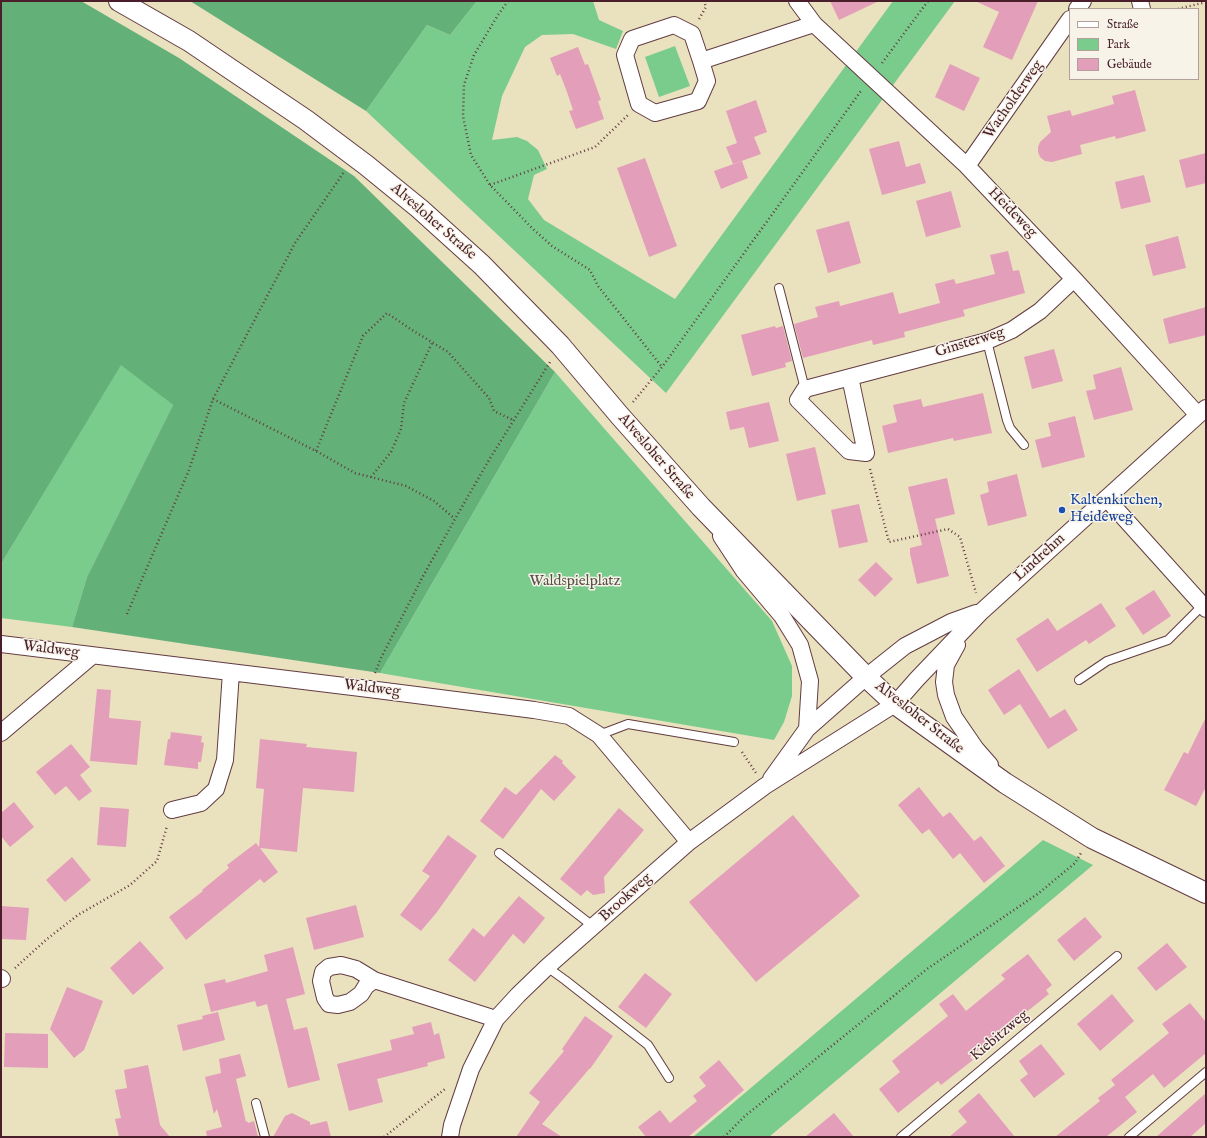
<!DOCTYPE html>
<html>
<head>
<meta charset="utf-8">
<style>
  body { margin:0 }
  #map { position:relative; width:1207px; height:1138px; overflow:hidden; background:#eae1bf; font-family:"IM FELL English",serif }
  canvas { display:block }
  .frame { position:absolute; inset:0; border:2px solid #4a1f2b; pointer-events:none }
  .legend { position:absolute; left:1069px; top:8px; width:130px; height:72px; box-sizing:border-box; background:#f7f3e8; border:1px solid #b29e9c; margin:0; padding:5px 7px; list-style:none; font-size:12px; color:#4a1f2b }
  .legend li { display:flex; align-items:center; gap:8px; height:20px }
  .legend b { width:20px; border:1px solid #b29e9c }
</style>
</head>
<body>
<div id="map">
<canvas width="1207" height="1138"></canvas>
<div class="frame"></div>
<ul class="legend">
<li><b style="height:5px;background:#fff"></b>Straße</li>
<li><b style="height:11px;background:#7acc8d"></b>Park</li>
<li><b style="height:11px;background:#e39eb9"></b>Gebäude</li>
</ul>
</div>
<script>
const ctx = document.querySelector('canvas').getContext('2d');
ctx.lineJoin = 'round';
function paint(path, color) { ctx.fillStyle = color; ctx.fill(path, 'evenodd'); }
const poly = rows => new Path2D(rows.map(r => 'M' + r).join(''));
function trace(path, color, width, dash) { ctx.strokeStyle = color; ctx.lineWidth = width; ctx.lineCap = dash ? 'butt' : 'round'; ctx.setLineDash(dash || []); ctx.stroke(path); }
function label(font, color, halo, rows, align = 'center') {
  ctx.font = font + ' "IM FELL English",serif'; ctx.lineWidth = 3; ctx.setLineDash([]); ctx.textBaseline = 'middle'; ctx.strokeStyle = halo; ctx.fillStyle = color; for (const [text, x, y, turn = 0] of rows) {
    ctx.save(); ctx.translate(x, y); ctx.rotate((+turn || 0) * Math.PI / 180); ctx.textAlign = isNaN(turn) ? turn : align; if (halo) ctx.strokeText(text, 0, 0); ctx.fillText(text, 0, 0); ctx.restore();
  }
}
paint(poly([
  [477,1,593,1,599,20,623,31,616,49,573,34,542,35,525,47,502,96,492,140,517,137,527,141,538,150,547,169,534,175,528,199,544,220,675,299,893,1,955,1,666,393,366,111,427,25,450,35],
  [675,46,690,86,659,97,645,57],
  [121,364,173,405,87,577,72,627,1,618,1,564],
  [555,372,772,621,792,666,792,696,784,722,774,740,380,673],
  [1043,840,1093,865,769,1137,693,1137]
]), '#7acc8d');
paint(poly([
  [1,1,81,1,179,58,354,176,555,372,380,673,72,627,87,577,173,405,121,365,1,564],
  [190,1,477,1,450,35,427,25,366,111]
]), '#63b078');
paint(poly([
  [830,1,879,1,839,20],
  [975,1,1038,1,1012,60,983,47,999,12],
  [578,47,585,65,588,64,601,100,598,101,604,119,576,129,569,111,573,110,567,92,560,74,557,76,550,58],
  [950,64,980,78,964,111,935,97],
  [1135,90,1146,131,1116,139,1115,136,1080,145,1082,154,1052,162,1045,161,1040,157,1038,152,1038,147,1040,142,1051,132,1047,116,1070,110,1072,116,1114,104,1112,96],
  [756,100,767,132,754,137,761,154,733,164,726,147,737,143,726,111],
  [899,141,906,167,920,163,926,183,882,195,869,149],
  [1206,153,1206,183,1186,188,1179,160],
  [645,158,677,246,649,257,617,168],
  [742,161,748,178,721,189,714,171],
  [1144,175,1151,202,1121,209,1115,182],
  [951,191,961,227,926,237,916,201],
  [849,221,861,263,828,273,816,230],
  [1178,236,1186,268,1153,276,1145,245],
  [1008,251,1013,271,1019,270,1025,293,963,310,965,316,904,332,905,337,873,345,872,340,803,358,794,324,818,317,815,307,839,301,840,306,893,292,899,314,940,303,935,284,954,279,956,284,995,274,990,255],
  [1206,307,1206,335,1169,344,1163,319],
  [775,326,776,328,783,326,792,361,785,363,786,367,752,376,741,335],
  [1054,349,1063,381,1032,389,1024,357],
  [1121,367,1133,410,1094,420,1086,391,1096,389,1093,375],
  [983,393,992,433,954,441,953,438,888,453,882,426,897,422,893,405,921,399,923,407],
  [769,402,779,441,749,448,744,427,730,430,726,412],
  [1075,416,1085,457,1042,468,1035,440,1051,436,1048,423],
  [815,447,826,494,797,501,786,454],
  [1017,474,1027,516,988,526,980,495,989,492,987,482],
  [947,478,955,514,935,519,949,576,917,584,910,554,910,548,922,545,908,487],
  [859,504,868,542,839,548,831,510],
  [876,562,893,579,875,597,858,580],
  [1154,590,1171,616,1143,635,1125,608],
  [1101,603,1116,626,1089,644,1086,640,1037,672,1016,639,1048,618,1057,631],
  [1019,669,1050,718,1065,709,1078,730,1048,749,1020,704,1004,715,988,690],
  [97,689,111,690,109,718,141,721,137,765,90,761],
  [1206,717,1206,787,1196,806,1164,790,1184,752,1188,754],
  [171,732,202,736,201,742,204,743,201,762,198,762,198,769,164,765,168,739,170,739],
  [260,739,307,744,306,747,357,752,354,792,303,788,297,852,260,848,278,872,264,883,260,879,186,940,169,917,203,891,202,890,229,868,227,865,256,843,259,847,264,789,256,788],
  [71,744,90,767,80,775,92,791,79,801,66,786,55,795,36,772],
  [555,755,563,761,562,763,576,777,554,801,541,789,503,839,480,821,505,787,516,795],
  [919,787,943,817,950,812,974,841,981,836,1005,866,984,883,960,853,953,859,929,829,922,834,898,805],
  [14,802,34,827,10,847,1,836,1,813],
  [100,807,129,809,126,847,97,845],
  [619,808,644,830,604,877,605,893,593,895,587,890,581,896,560,879],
  [793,815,860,896,756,982,689,902],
  [448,835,477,856,437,912,421,931,400,915,430,876,422,871],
  [72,857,91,880,65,902,46,880],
  [519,896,545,918,524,944,513,934,475,982,448,960,473,928,484,937],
  [356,905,364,937,314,950,306,918],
  [1,906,29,908,26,940,1,939],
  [1085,917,1102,937,1074,961,1057,940],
  [140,941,164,968,133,995,110,968],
  [1167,943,1187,967,1156,991,1137,968],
  [293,947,305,994,286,999,294,1030,307,1027,320,1080,288,1088,267,1004,257,1007,255,1001,211,1012,204,984,225,979,226,983,268,971,264,955],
  [1028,954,1052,985,1046,990,1049,994,970,1057,973,1060,941,1085,938,1081,898,1113,879,1089,900,1072,892,1061,948,1016,939,1004,953,994,966,1011,1005,979,1001,975],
  [645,973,672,994,646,1028,618,1007],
  [67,987,103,1001,84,1050,74,1058,50,1029],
  [1112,994,1134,1021,1100,1051,1077,1024],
  [1190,1003,1206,1022,1206,1053,1164,1088,1153,1074,1125,1097,1137,1112,1106,1137,1055,1137,1100,1101,1098,1098,1115,1085,1111,1080,1169,1033,1162,1024],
  [218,1012,225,1040,183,1051,177,1025,203,1019,202,1016],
  [585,1016,613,1036,590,1069,590,1068,542,1124,562,1137,516,1137,540,1102,529,1093,564,1051,562,1049],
  [431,1022,434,1035,439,1033,445,1058,427,1063,428,1066,377,1079,383,1102,349,1111,337,1064,392,1050,390,1040,414,1034,412,1027],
  [5,1033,48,1034,48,1068,4,1067],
  [1041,1044,1065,1074,1034,1098,1020,1080,1028,1074,1019,1061],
  [240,1054,246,1076,236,1079,246,1122,247,1121,248,1123,254,1121,258,1137,207,1137,206,1131,222,1127,217,1109,214,1114,205,1077,221,1073,219,1059],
  [719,1060,744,1090,688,1137,646,1137,638,1127,660,1110,670,1123,697,1101,693,1096,706,1086,699,1077],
  [148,1065,160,1125,170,1137,119,1137,115,1119,121,1118,115,1090,127,1088,124,1070],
  [979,1093,1015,1137,949,1137,967,1122,958,1111],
  [1206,1093,1206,1123,1190,1137,1156,1137],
  [292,1113,310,1122,310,1125,327,1121,331,1137,273,1137,285,1116],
  [834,1113,854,1137,805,1137]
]), '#e39eb9');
const service = poly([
  [779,288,805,389],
  [987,341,1007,420,1010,428,1024,445],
  [1079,680,1107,661,1168,640,1203,605],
  [599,735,628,724,734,742],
  [499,853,594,927],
  [547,967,565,980,648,1045,669,1078],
  [256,1103,265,1137],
  [901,1137,1117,956],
  [1129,1137,1206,1072]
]);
const minor = poly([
  [797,1,814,24],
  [1140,1,1142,9],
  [1077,9,1083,1],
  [701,61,692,34,674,25,632,39,625,55,639,104,655,113,698,101,707,81,701,61,814,24,967,166,1074,279,1198,415],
  [967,166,1070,19],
  [850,377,866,453,849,451,798,400,805,389,987,341,1012,330,1040,311,1074,279],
  [1107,499,1206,609],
  [721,536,744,571,782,616,800,645,810,681,807,729],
  [1,644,369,689,534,710,569,716,599,735,689,842],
  [957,645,946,665,944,682,946,695,954,717,976,749,990,765],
  [1,733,92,656],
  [771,779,807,729,866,677,905,646,951,622,976,613],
  [172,810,201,803,216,789,225,760,231,672],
  [1,978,2,979],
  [374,980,366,986,361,994,350,1002,338,1005,329,1004,325,998,321,981,323,972,329,967,341,965,356,969,374,980,496,1019],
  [450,1137,452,1125,471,1069,496,1019,518,995,547,967,689,842,765,786,895,704,917,679,981,612,1206,408]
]);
const tertiary = poly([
  [119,1,189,41,306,120,366,165,420,209,482,265,560,345,620,416,701,507,866,677,895,704,1005,783,1092,838,1206,893]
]);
trace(service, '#623c41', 10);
trace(minor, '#623c41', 18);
trace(tertiary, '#623c41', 22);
trace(poly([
  [508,1,498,15,474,55,464,85,463,116,471,155,490,185,533,229,552,246,590,270,598,286,662,367],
  [1178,9,1206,2],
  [699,19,706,7,704,1],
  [882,63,928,1],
  [490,185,595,147,628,115],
  [213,399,316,451,355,473,406,486,434,501,455,519],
  [633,402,662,367,861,91],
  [316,451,363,336,387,313,412,330,448,352,489,398,494,411,513,420],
  [870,469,889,542,948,529,960,537,976,593],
  [371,477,391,452,401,429,404,403,432,343],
  [127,614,189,470,213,399,295,243,344,172],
  [375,673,381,658,422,578,455,519,489,460,550,362],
  [742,752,756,773],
  [15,968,47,939,78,915,130,885,157,861,167,826],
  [384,1137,445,1089],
  [724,1137,745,1116,927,969,1039,893,1075,863,1081,853]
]), '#623c41', 2.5, [1, 3]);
trace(service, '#fff', 8);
trace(minor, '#fff', 16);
trace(tertiary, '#fff', 20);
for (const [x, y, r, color] of [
  [1062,510,4,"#1a4fb4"]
]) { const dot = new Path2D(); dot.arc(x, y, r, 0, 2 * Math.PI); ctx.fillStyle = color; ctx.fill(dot); trace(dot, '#f7f3e8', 1.5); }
label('15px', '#4a1f2b', '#f7f3e8', [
  ["Wacholderweg",1014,100,-55],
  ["Heideweg",1012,213,46],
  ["Alvesloher Straße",433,222,41],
  ["Ginsterweg",970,343,-17],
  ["Alvesloher Straße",656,457,49],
  ["Lindrehm",1040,558,-42],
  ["Waldweg",51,650,7],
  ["Waldweg",372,689,7],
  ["Alvesloher Straße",919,718,38],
  ["Brookweg",626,898,-42],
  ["Kiebitzweg",1000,1036,-40]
]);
label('15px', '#164399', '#f7f3e8', [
  ["Kaltenkirchen,",1070,501],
  ["Heideweg",1070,518]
], 'left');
label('15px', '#585348', '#f7f3e8', [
  ["Waldspielplatz",575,582]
]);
</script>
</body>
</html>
